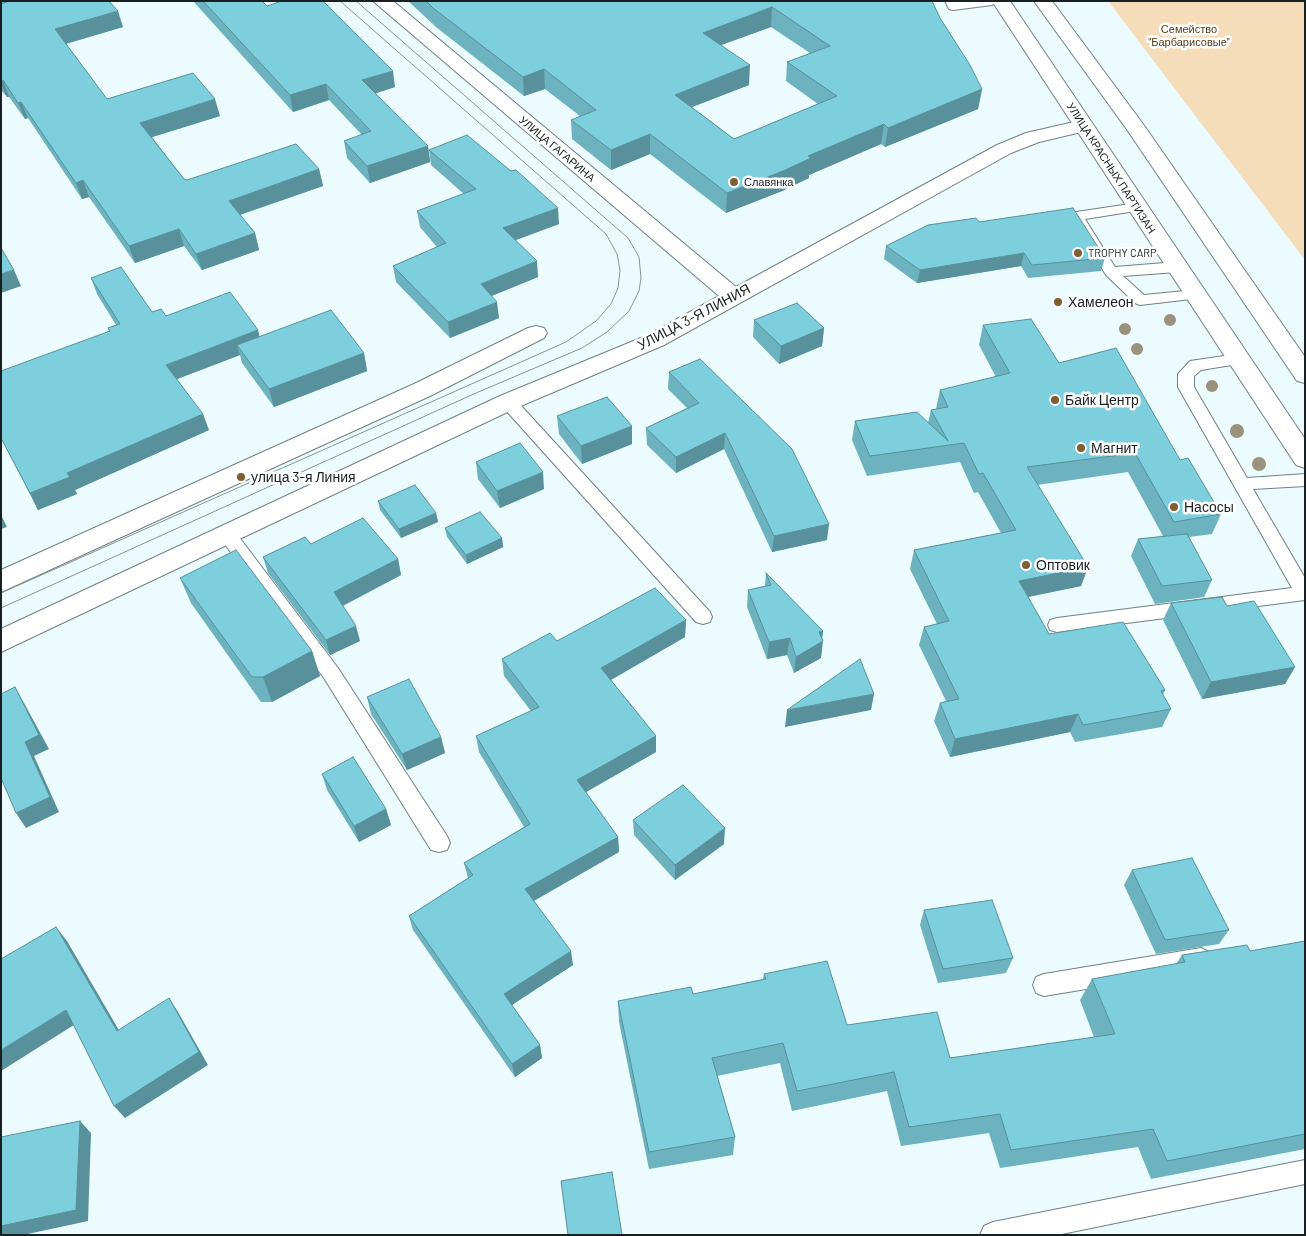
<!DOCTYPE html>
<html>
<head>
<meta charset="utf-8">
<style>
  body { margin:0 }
  #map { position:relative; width:1306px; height:1236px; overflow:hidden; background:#ecfbfe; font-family:Barlow,sans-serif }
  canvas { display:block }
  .frame { position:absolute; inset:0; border:2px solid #192021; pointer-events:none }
</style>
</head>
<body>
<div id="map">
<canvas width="1306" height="1236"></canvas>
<div class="frame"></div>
</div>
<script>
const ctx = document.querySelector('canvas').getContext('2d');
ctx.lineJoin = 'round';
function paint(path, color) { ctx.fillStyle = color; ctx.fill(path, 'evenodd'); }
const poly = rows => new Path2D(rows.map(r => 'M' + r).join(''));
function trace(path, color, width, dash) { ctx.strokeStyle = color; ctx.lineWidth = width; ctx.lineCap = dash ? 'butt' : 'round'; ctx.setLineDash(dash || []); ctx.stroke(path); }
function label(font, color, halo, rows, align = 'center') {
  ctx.font = font + ' Barlow,sans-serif'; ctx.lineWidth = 5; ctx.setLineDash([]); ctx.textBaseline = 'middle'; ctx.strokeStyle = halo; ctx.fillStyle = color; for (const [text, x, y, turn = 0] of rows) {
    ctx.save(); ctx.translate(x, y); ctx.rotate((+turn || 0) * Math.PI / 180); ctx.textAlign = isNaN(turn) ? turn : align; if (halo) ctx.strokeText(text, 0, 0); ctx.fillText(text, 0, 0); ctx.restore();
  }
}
paint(poly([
  [1108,1,1305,1,1305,260]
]), '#f5ddba');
const service = poly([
  [945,1,957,2,998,1,992,5,953,10,949,9,945,1],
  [1137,203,1142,204,1144,207,1142,210,1085,219,1115,267,1177,262,1182,264,1184,267,1182,270,1177,272,1123,276,1144,295,1195,290,1200,292,1203,295,1200,298,1140,305,1135,303,1106,275,1069,216,1071,213,1076,212,1137,203],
  [1238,354,1244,355,1246,359,1244,363,1201,370,1194,376,1194,387,1247,478,1305,474,1305,486,1253,489,1305,578,1305,600,1057,632,1050,630,1048,625,1050,620,1057,618,1292,588,1178,387,1178,374,1190,361,1238,354],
  [508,396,514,398,710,612,712,617,710,622,703,624,696,622,502,406,500,402,502,398,508,396],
  [227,527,233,529,338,668,447,836,450,843,447,850,439,852,431,850,324,678,221,539,218,534,221,529,227,527],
  [1201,948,1209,952,1212,959,1209,966,1201,970,1044,996,1036,993,1033,985,1036,977,1044,974,1201,948],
  [1305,1160,1305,1184,1057,1235,980,1235,984,1226,993,1222,1305,1160]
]);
const minor = poly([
  [373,1,393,1,736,287,997,145,1026,133,1083,120,1090,122,1093,126,1090,130,1039,142,1011,153,664,345,516,408,1,652,1,629,500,396,648,335,719,296,373,1],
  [536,326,544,328,547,333,544,338,430,396,1,592,1,570,414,384,528,328,536,326]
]);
const trunk = poly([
  [992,1,1010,1,1305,439,1305,468,1296,465,992,1],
  [1034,1,1052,1,1143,124,1305,357,1305,383,1297,381,1128,131,1034,1]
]);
trace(service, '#708184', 2);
trace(minor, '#708184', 2);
trace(trunk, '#708184', 2);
paint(service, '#fff');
paint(minor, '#fff');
paint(trunk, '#fff');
trace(poly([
  [1,593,566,342,596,321,611,304,618,288,620,270,617,254,606,234,340,1],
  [1,608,476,393,582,348,607,332,629,311,639,291,641,278,639,257,628,238,356,1]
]), '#899496', 1);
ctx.fillStyle = '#9a927d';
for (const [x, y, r] of [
  [1170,320,6],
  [1125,329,6],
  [1137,349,6],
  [1212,386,6],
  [1237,431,7],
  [1259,464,7]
]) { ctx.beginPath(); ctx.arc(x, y, r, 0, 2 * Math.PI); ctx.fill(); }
paint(poly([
  [1,1,123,27,66,44,107,99,220,116,152,137,184,179,187,180,319,169,323,186,240,215,255,233,259,250,202,270,184,246,135,263,89,197,82,199,28,118,25,119,9,97,7,97,1,90],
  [193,1,262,1,267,6,395,87,375,93,428,146,430,162,370,183,347,158,344,141,362,135,329,100,293,112],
  [408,1,932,1,940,18,982,89,978,109,885,147,881,144,809,175,809,178,782,191,726,213,650,154,611,170,572,139,571,120,580,116,545,89,524,96,436,27],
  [771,27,810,53,787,62,786,81,818,104,734,139,692,107,749,85,721,45],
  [429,150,559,224,516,240,538,277,491,296,499,318,450,338,396,282,393,266,437,247,420,227,417,211,464,194,431,165],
  [979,222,1105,258,1101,271,1028,278,1021,266,917,283,884,259,886,246],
  [91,278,152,312,166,316,258,330,259,337,364,353,367,371,274,407,242,363,240,355,177,379,209,430,75,490,77,494,38,510,1,438,109,332,108,328,116,325,97,294],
  [754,320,824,328,822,346,779,364,753,337],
  [983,325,1059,363,1180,460,1221,514,1212,534,1189,537,1212,580,1204,597,1155,604,1131,556,1138,539,1163,536,1128,472,1037,485,1088,567,1081,586,1028,597,1049,634,1165,690,1163,695,1171,709,1162,727,1075,742,1070,732,950,757,934,721,940,703,946,701,919,645,924,627,937,624,910,569,914,550,1001,533,978,492,974,493,960,462,867,476,852,440,855,421,928,423,931,410,936,409,940,390,996,377,979,345],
  [700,359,827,540,772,552,724,449,676,473,647,445,646,428,687,408,668,389,669,372],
  [557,416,632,426,632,444,582,464,559,434],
  [476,462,544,489,500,508,478,479],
  [378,501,436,513,438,522,401,538,380,510],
  [445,528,502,538,503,547,467,564,447,537],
  [311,544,398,559,401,575,343,606,360,641,330,655,268,573,263,557],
  [766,573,823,631,821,658,794,673,787,655,767,659,747,607,748,590,765,586],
  [180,578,312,651,320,676,272,702,261,702,191,603],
  [1171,603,1227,606,1295,667,1285,684,1202,699,1163,620],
  [686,620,685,637,611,680,656,736,656,752,586,792,618,837,619,852,534,901,573,965,512,1005,540,1045,542,1058,515,1077,413,930,409,916,468,878,464,863,524,827,479,752,476,736,531,711,504,676,502,659,557,641],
  [367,697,441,737,445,753,407,770,371,714],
  [322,774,386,809,391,825,359,842,327,790],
  [633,820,724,844,675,880,634,835],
  [1132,870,1229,930,1219,944,1156,954,1124,885],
  [924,910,1013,958,1006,973,938,983,920,925],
  [1305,941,1305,1149,1151,1179,1138,1147,1000,1168,989,1133,901,1146,887,1091,792,1111,780,1063,717,1076,735,1137,733,1155,649,1169,619,1022,618,1001,693,994,763,979,764,974,847,1025,950,1058,1094,1037,1080,1000,1092,979,1176,964,1182,955,1250,951]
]), '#6cb2bf');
paint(poly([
  [772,7,771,27,702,52,703,33],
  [118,11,123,27,61,45,55,29],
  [750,65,749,85,674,114,675,95],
  [544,69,545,89,524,96,523,77],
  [393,71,395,87,365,97,362,80],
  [3,80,9,97,7,97,1,84,1,81],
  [326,84,329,100,293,112,290,95],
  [982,89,978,109,885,147,888,128],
  [215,99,220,116,146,139,140,123],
  [21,102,28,118,25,119,18,103],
  [884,124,881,144,809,175,809,178,782,191,726,213,727,193,808,156],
  [650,134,650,154,611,170,611,150],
  [428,146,430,162,370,183,367,166],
  [319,169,323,186,233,217,229,201],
  [83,180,89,197,82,199,76,183],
  [558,208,559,224,505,244,503,228],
  [179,229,184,246,135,263,129,246],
  [255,233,259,250,202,270,196,254],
  [1024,253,1021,266,917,283,920,270],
  [537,261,538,277,482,300,481,284],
  [14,270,21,286,1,293,1,274],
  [497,302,499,318,450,338,448,322],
  [824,328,822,346,779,364,781,346],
  [258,330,262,347,237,345,240,355,172,381,166,365],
  [364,353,367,371,274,407,269,389],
  [203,414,209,430,75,490,77,494,38,510,30,493,67,473],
  [632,426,632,444,582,464,581,446],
  [725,433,724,449,676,473,676,457],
  [543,472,544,489,500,508,497,491],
  [436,513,438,522,401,538,399,529],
  [1,515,7,527,1,529],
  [829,524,827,540,772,552,774,536],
  [502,538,503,547,467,564,466,555],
  [398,559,401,575,338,608,334,592],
  [1088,567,1081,586,1013,600,1019,581],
  [686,620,685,637,602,685,601,668],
  [356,626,360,641,330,655,326,640],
  [823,631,821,642,823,641,821,658,794,673,796,657,819,632],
  [790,638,787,655,767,659,769,642],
  [312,651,320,676,272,702,263,677],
  [1295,667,1285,684,1202,699,1211,682],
  [15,687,24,703,49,749,34,756,59,812,26,828,16,813,25,742],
  [874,694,871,710,785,727,787,710],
  [1078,714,1070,732,950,757,955,739],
  [656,736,656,752,579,796,577,780],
  [441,737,445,753,407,770,402,754],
  [386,809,391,825,359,842,354,826],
  [725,828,724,844,675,880,675,865],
  [618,837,619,852,528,904,525,889],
  [56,927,67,941,127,1044,117,1031],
  [571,951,573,965,507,1008,504,994],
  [169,998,178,1012,208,1065,125,1118,114,1106],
  [66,1010,77,1023,1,1071,1,1050],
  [540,1045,542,1058,515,1077,512,1064],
  [80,1121,91,1133,88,1221,23,1235,1,1235,1,1226]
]), '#58919b');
const building = poly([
  [10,1,109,1,118,11,55,29,107,99,193,73,215,99,140,123,184,179,187,180,296,144,319,169,229,201,255,233,196,254,179,229,129,246,83,180,76,183,21,102,18,103,3,80,1,81,1,4,10,1],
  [203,1,262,1,267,6,282,1,323,1,393,71,362,80,428,146,367,166,344,141,371,131,326,84,290,95,203,1],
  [426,1,932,1,940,18,970,65,982,89,888,128,884,124,808,156,811,158,783,171,727,193,650,134,611,150,571,120,596,110,544,69,523,77,433,8,426,1],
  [772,7,830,46,787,62,837,96,734,139,675,95,750,65,703,33,772,7],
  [467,135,511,171,516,170,558,208,503,228,537,261,481,284,497,302,448,322,393,266,446,243,417,211,476,189,429,150,467,135],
  [1073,208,1105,258,1032,265,1024,253,920,270,886,246,928,225,976,218,979,222,1073,208],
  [1,248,14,270,1,274,1,248],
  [121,267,152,312,161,309,166,316,230,292,258,330,166,365,203,414,67,473,70,477,30,493,1,438,1,371,110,331,108,328,120,324,91,278,121,267],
  [797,303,824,328,781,346,754,320,797,303],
  [331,310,364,353,269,389,237,345,331,310],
  [1031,319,1059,363,1116,348,1180,460,1188,458,1221,514,1174,522,1135,453,1027,467,1088,567,1019,581,1049,634,1123,622,1165,690,1161,691,1171,709,1083,725,1078,714,955,739,940,703,959,699,924,627,949,621,914,550,1016,530,983,473,979,474,964,443,870,456,855,421,917,412,948,441,931,410,948,407,940,390,1010,373,983,325,1031,319],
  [700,359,792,449,829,524,774,536,725,433,676,457,646,428,699,403,669,372,700,359],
  [607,397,632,426,581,446,557,416,607,397],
  [520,443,543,472,497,491,476,462,520,443],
  [415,485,436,513,399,529,378,501,415,485],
  [480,512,502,538,466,555,445,528,480,512],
  [363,518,398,559,334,592,356,626,326,640,263,557,305,537,311,544,363,518],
  [1187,534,1212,580,1162,586,1138,539,1187,534],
  [236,550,312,651,263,677,252,677,180,578,236,550],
  [766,573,823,631,819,632,823,641,796,657,790,638,769,642,748,590,771,585,766,573],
  [655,588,686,620,601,668,656,736,577,780,618,837,525,889,571,951,504,994,540,1045,512,1064,409,916,473,875,464,863,530,824,476,736,539,707,502,659,550,633,557,641,655,588],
  [1222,597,1227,606,1254,601,1295,667,1211,682,1171,603,1222,597],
  [860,659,874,694,787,710,860,659],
  [409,679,441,737,402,754,367,697,409,679],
  [15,687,39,735,25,742,50,797,16,813,1,778,1,694,15,687],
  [353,757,386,809,354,826,322,774,353,757],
  [683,785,725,828,675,865,633,820,683,785],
  [1192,858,1229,930,1165,940,1132,870,1192,858],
  [992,900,1013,958,943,969,924,910,992,900],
  [56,927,117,1031,169,998,199,1052,114,1106,66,1010,1,1050,1,959,56,927],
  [1305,941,1305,1134,1167,1161,1153,1129,1011,1150,1000,1114,909,1127,894,1072,797,1091,783,1043,712,1058,735,1137,649,1152,618,1001,691,987,693,994,766,979,764,974,827,961,847,1025,937,1012,950,1058,1115,1034,1092,979,1185,962,1182,955,1247,945,1250,951,1305,941],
  [80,1121,76,1210,1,1226,1,1137,80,1121],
  [612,1172,622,1235,568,1235,561,1181,612,1172]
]);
paint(building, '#7dcfde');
trace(building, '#58919b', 1);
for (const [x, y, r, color] of [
  [734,182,5,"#7c5f33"],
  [1078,253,5,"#7c5f33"],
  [1058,302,5,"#7c5f33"],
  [1055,400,5,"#7c5f33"],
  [1081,448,5,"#7c5f33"],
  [241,477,5,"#7c5f33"],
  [1174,507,5,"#7c5f33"],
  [1026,565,5,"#7c5f33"]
]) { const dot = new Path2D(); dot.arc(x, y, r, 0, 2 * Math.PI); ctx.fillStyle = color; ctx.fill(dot); trace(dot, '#fff', 2); }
label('11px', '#573d13', '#fff', [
  ["Семейство",1189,29],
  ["\"Барбарисовые\"",1189,42]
]);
label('11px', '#192021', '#fff', [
  ["УЛИЦА ГАГАРИНА",557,149,40],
  ["УЛИЦА КРАСНЫХ ПАРТИЗАН",1111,168,57]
]);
label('11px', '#192021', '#fff', [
  ["Славянка",744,182],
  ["TROPHY CARP",1088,253]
], 'left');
label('14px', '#192021', '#fff', [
  ["Хамелеон",1068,302],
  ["Байк Центр",1065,400],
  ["Магнит",1091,448],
  ["улица 3-я Линия",251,477],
  ["Насосы",1184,507],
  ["Оптовик",1036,565]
], 'left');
label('14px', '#192021', '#fff', [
  ["УЛИЦА 3-Я ЛИНИЯ",694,317,-28]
]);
</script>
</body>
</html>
